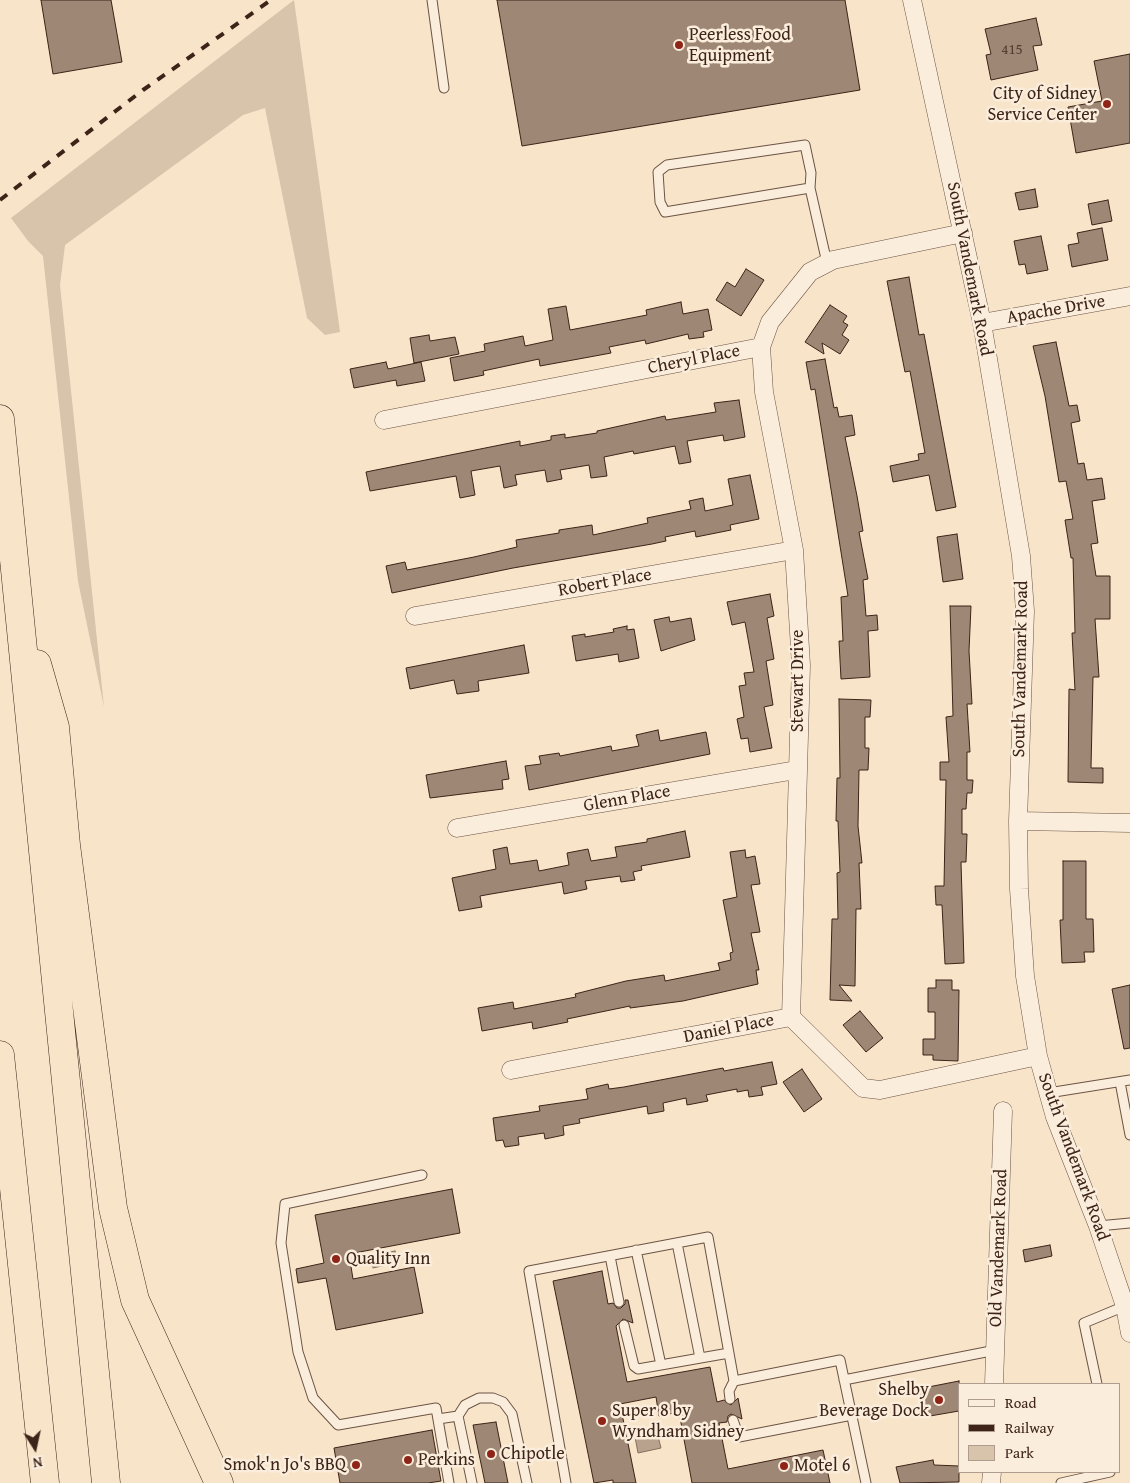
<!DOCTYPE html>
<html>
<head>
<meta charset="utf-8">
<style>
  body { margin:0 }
  #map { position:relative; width:1130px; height:1483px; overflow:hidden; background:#f8e4c9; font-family:"Gentium Book Plus",serif }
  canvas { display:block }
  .legend { position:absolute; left:958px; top:1383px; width:162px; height:90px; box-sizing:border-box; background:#faeddc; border:1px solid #ae9c8e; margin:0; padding:6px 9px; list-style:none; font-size:15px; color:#3d2318 }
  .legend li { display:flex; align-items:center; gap:10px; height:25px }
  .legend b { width:25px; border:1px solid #ae9c8e }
  .north { position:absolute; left:10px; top:1423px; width:50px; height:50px; -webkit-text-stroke:4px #faeddc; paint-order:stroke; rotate:170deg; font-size:14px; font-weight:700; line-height:20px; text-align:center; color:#3d2318 }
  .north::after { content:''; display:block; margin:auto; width:18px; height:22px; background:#3d2318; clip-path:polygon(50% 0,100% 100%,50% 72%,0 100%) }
</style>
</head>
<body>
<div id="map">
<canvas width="1130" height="1483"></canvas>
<ul class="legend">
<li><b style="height:6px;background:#faeddc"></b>Road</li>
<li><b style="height:6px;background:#3d2318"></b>Railway</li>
<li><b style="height:14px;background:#d8c3ab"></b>Park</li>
</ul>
<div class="north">N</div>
</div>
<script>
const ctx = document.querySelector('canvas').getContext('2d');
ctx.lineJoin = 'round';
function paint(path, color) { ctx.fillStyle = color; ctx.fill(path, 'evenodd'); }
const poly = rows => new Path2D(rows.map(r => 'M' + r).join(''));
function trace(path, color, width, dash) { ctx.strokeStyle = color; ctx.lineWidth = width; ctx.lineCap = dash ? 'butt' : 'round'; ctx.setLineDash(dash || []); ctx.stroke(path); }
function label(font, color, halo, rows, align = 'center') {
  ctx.font = font + ' "Gentium Book Plus",serif'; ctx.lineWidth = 5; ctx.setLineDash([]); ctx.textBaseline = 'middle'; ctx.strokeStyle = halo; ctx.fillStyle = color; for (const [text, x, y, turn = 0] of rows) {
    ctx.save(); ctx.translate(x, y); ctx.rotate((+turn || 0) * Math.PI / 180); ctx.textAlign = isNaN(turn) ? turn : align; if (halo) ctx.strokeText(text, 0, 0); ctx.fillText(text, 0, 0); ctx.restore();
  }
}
paint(poly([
  [294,0,340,332,325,335,307,318,265,108,243,115,65,245,60,285,104,707,78,581,43,256,28,241,11,218]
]), '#d8c3ab');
const water = poly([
  [395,1251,398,1262,373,1268,371,1256,395,1251],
  [657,1432,661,1448,638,1453,635,1437,657,1432]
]);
paint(water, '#b8a28d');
trace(water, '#876f5e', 1);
const building = poly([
  [41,0,111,0,122,62,53,74,41,0],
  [497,0,845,0,860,90,522,146,497,0],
  [1036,18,1042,45,1033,46,1038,70,991,80,986,55,991,54,985,29,1036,18],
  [1130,54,1130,143,1076,153,1068,107,1102,101,1094,61,1130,54],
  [1035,189,1038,207,1019,210,1015,193,1035,189],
  [1108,200,1112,221,1092,225,1088,204,1108,200],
  [1102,228,1108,260,1072,267,1068,245,1079,243,1077,233,1102,228],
  [1041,236,1048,270,1027,274,1025,264,1019,265,1014,241,1041,236],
  [746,269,764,280,741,316,716,300,727,282,735,287,746,269],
  [909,277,919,335,924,334,956,507,936,511,929,475,893,482,890,466,919,460,918,454,925,453,910,371,905,372,887,281,909,277],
  [681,302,683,314,708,309,712,330,703,332,704,337,689,339,688,334,646,344,645,340,609,347,611,353,584,358,540,366,539,359,483,371,484,375,454,381,450,358,485,351,484,344,523,336,525,346,553,340,548,309,566,306,570,330,647,315,646,310,681,302],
  [830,305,847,316,843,322,848,325,842,335,849,340,840,354,822,343,824,354,805,342,830,305],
  [429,335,430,341,455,337,459,354,414,363,410,338,429,335],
  [1056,342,1069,406,1077,405,1080,421,1071,423,1078,464,1084,463,1087,480,1102,478,1105,499,1092,501,1098,543,1091,544,1096,576,1110,576,1110,619,1095,619,1099,677,1093,677,1091,768,1103,768,1103,783,1068,782,1069,689,1075,690,1072,633,1075,633,1073,558,1071,558,1065,520,1073,519,1066,481,1059,482,1045,396,1033,346,1056,342],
  [825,359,834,408,837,407,839,417,852,415,855,435,845,437,857,496,863,531,859,532,868,579,863,580,866,616,877,615,878,630,868,631,870,677,841,679,839,641,843,641,841,597,848,596,815,389,811,390,806,362,825,359],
  [386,362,388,369,421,362,425,381,397,386,396,380,354,388,350,369,386,362],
  [739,400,745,437,724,441,723,435,687,441,691,462,679,464,675,446,634,454,633,451,604,457,607,476,591,478,589,465,560,470,562,479,547,482,545,470,515,475,517,485,504,488,500,466,471,471,475,495,460,498,456,476,370,491,366,472,520,441,520,446,551,440,551,436,565,434,565,438,597,433,597,431,665,416,666,420,716,412,714,403,739,400],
  [750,475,759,519,730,525,731,530,696,537,695,531,665,537,666,541,652,544,513,568,392,593,386,566,405,562,407,570,474,557,517,547,516,540,559,533,559,530,592,525,593,535,648,523,647,518,691,509,689,501,703,498,705,511,733,505,728,479,750,475],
  [957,534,963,579,943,582,937,537,957,534],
  [770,594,774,616,767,618,774,659,766,661,773,705,764,707,772,748,750,752,748,738,741,739,737,719,744,717,739,686,746,685,744,673,754,672,745,622,732,625,727,602,770,594],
  [950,606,971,606,969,651,972,704,967,704,970,752,967,752,967,780,973,780,972,793,967,793,966,809,962,809,962,834,967,834,966,862,961,862,964,963,945,964,942,905,936,905,935,886,944,886,946,780,940,780,940,762,949,762,946,717,953,716,950,606],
  [669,617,670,622,691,618,695,640,661,651,654,620,669,617],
  [627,626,627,630,634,629,639,658,619,662,618,654,576,661,572,636,585,634,585,637,614,632,613,629,627,626],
  [524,645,529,673,478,681,479,691,457,694,454,680,410,689,406,668,524,645],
  [839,699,871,700,870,717,865,717,865,748,869,748,868,770,859,770,858,826,862,863,859,863,861,909,856,909,855,986,839,985,852,1001,830,1000,832,919,838,919,837,873,840,872,838,821,836,821,837,778,840,778,839,699],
  [658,730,660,741,706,732,710,754,529,790,525,766,541,764,539,756,559,753,560,756,611,746,612,751,639,746,636,735,658,730],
  [506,761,509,779,502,780,503,789,430,798,426,775,506,761],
  [685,831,690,857,641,866,642,870,633,872,635,880,621,882,620,876,585,881,587,889,564,894,562,882,491,894,480,896,482,907,459,911,452,878,496,869,493,850,507,847,510,864,537,860,539,871,569,865,567,853,588,849,591,861,617,857,615,847,647,842,647,839,685,831],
  [745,850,746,858,755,856,760,884,751,885,760,932,751,933,759,970,756,970,758,984,683,1001,630,1008,630,1006,567,1019,568,1022,533,1029,532,1022,482,1031,478,1008,513,1002,514,1009,576,997,575,994,626,981,664,975,665,981,720,970,718,963,731,960,730,953,733,952,723,900,737,897,730,852,745,850],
  [1063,861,1086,861,1086,919,1093,919,1094,952,1084,952,1085,962,1062,963,1060,920,1063,920,1063,861],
  [936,980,952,980,952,990,959,990,958,1061,933,1060,933,1055,923,1055,923,1039,935,1039,935,1012,928,1012,928,988,936,988,936,980],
  [1130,985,1130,1048,1124,1049,1112,989,1130,985],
  [860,1011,883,1038,866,1052,843,1025,860,1011],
  [772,1062,777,1084,761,1087,763,1095,749,1097,748,1090,737,1092,737,1089,706,1095,708,1101,687,1105,686,1098,663,1103,664,1111,648,1114,647,1106,579,1119,580,1123,563,1126,564,1135,545,1139,544,1133,518,1137,519,1145,505,1147,503,1140,496,1141,493,1118,540,1111,539,1106,588,1099,586,1089,608,1084,609,1089,624,1087,723,1068,724,1071,772,1062],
  [802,1069,822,1099,804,1112,783,1082,802,1069],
  [452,1189,460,1233,349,1254,353,1279,414,1267,423,1313,336,1330,326,1278,298,1283,296,1269,324,1263,315,1215,452,1189],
  [1050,1245,1052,1256,1025,1262,1023,1250,1050,1245],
  [602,1271,608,1304,613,1303,617,1308,621,1308,625,1304,625,1300,628,1300,633,1323,623,1319,616,1326,627,1382,710,1367,717,1402,724,1400,731,1405,738,1398,742,1419,731,1414,728,1416,727,1422,719,1423,728,1469,823,1450,830,1483,692,1483,679,1412,659,1416,656,1397,620,1404,636,1483,613,1483,613,1480,594,1483,553,1281,602,1271],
  [959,1381,959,1411,924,1417,918,1389,959,1381],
  [496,1422,508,1483,485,1483,473,1425,496,1422],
  [432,1430,441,1481,428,1483,340,1483,334,1448,432,1430],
  [933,1460,934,1465,959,1466,959,1482,900,1483,896,1467,933,1460]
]);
paint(building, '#9e8774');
trace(building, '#3d2318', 1);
const service = poly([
  [432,0,444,88],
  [810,188,665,212,660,202,658,172,667,165,805,145,811,173,810,188,827,263],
  [1120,1082,1130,1135],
  [1048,1093,1130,1080],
  [422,1175,285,1204,281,1243,298,1352,313,1398,338,1425,436,1408,449,1483],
  [1098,1226,1130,1223],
  [677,1243,700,1358],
  [636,1250,661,1365],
  [610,1256,619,1302],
  [624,1325,634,1366,638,1369,729,1353],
  [844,1380,996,1350],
  [1097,1384,1084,1323,1125,1306],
  [730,1399,729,1391,734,1381],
  [438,1419,458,1416],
  [733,1420,739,1437,852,1415],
  [472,1483,458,1416,465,1405,479,1398,493,1398,503,1402,512,1414,527,1483],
  [566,1483,529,1271,708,1237,734,1381,840,1360,866,1483],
  [1061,1483,1110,1472]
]);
const minor = poly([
  [912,0,982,323,1021,556,1025,611,1018,821,1019,889,1025,976,1038,1056,1055,1117,1098,1226,1125,1306,1130,1333],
  [982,323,1130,296],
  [384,420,761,347],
  [415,616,794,550],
  [1018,821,1130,823],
  [457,828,796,770],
  [791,1017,801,665,794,550,764,392,761,347,770,322,810,272,833,260,963,233],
  [791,1017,863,1088,880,1090,1038,1056],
  [511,1070,791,1017],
  [994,1384,1003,1111],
  [991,1483,992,1472]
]);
const motorway = poly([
  [0,419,106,1483],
  [37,664,55,727,66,845,113,1208,135,1300,219,1483],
  [0,1055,45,1483]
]);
trace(service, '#6c5344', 11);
trace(minor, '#6c5344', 19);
trace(motorway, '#3d2318', 29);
trace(service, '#faeddc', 9);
trace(minor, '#faeddc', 18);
trace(motorway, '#f8e4c9', 28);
trace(poly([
  [0,200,143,90,271,0]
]), '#3d2318', 4, [9, 9]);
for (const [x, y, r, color] of [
  [679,45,5,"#8f2418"],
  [1107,104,5,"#8f2418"],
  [336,1259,5,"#8f2418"],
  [939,1400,5,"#8f2418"],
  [602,1421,5,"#8f2418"],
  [491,1454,5,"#8f2418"],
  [408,1460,5,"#8f2418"],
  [356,1465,5,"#8f2418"],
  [784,1466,5,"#8f2418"]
]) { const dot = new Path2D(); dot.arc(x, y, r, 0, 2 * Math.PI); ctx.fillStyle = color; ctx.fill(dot); trace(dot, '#faeddc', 2); }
label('15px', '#553c2f', null, [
  ["415",1012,50]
]);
label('18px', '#3d2318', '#faeddc', [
  ["Peerless Food",689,35],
  ["Equipment",689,56],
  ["City of Sidney",1097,94,"right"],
  ["Service Center",1097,115,"right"],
  ["Quality Inn",346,1259],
  ["Shelby",929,1390,"right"],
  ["Beverage Dock",929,1411,"right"],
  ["Super 8 by",612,1411],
  ["Wyndham Sidney",612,1432],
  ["Chipotle",501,1454],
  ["Perkins",418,1460],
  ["Smok'n Jo's BBQ",346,1465,"right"],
  ["Motel 6",794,1466]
], 'left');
label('18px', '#3d2318', '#faeddc', [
  ["South Vandemark Road",969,269,79],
  ["Apache Drive",1056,310,-10],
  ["Cheryl Place",694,360,-11],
  ["Robert Place",605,583,-10],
  ["South Vandemark Road",1021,669,-89],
  ["Stewart Drive",798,681,-90],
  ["Glenn Place",627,799,-10],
  ["Daniel Place",729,1029,-11],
  ["South Vandemark Road",1073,1157,70],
  ["Old Vandemark Road",999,1248,-88]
]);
</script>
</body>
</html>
